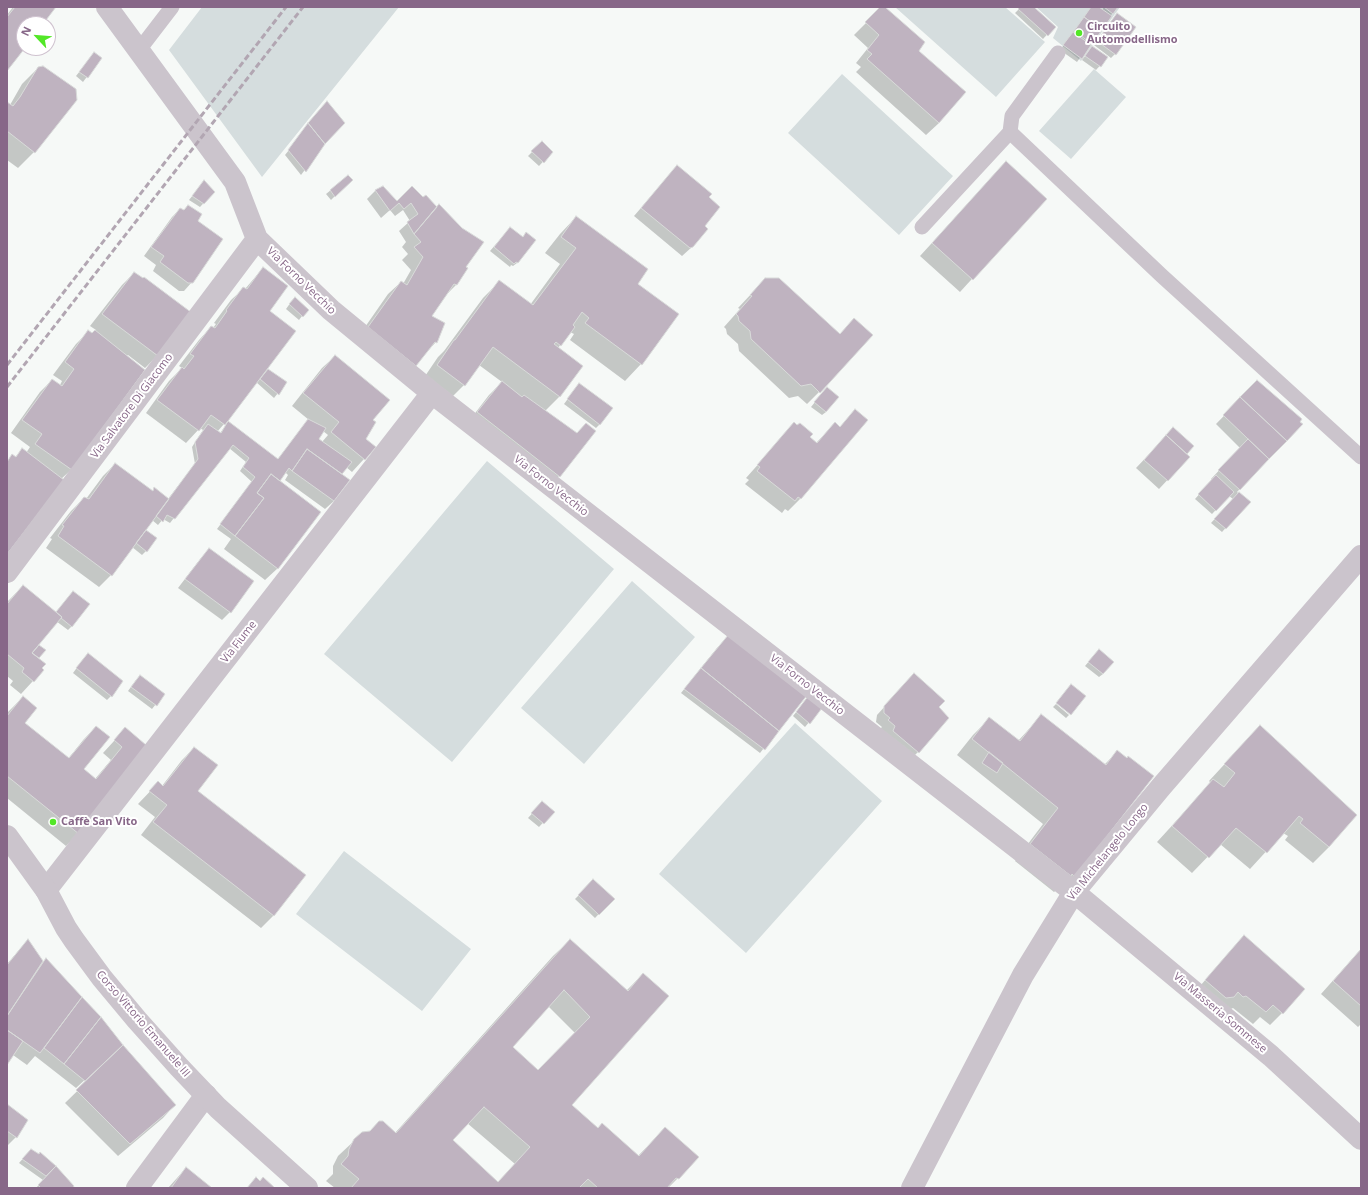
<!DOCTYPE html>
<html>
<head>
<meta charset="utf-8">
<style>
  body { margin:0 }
  #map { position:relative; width:1368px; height:1195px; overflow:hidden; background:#f6f9f7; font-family:"Open Sans",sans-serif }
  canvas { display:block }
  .frame { position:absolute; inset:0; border:8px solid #876788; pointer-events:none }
  .north { position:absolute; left:16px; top:16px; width:40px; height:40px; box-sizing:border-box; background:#fff; border:1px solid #cfc2cf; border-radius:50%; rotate:296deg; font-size:11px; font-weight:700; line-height:16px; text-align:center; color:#876788 }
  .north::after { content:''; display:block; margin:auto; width:14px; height:18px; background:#53e727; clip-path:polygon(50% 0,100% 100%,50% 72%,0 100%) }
</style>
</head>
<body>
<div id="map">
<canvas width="1368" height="1195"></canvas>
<div class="frame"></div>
<div class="north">N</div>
</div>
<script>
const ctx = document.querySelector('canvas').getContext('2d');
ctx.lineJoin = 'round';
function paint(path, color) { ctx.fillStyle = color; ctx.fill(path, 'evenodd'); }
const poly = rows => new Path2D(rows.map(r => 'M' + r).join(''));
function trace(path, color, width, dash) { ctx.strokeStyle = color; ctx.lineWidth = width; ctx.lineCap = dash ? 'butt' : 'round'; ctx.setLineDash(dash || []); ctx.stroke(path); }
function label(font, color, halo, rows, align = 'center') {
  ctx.font = font + ' "Open Sans",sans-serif'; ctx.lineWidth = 4; ctx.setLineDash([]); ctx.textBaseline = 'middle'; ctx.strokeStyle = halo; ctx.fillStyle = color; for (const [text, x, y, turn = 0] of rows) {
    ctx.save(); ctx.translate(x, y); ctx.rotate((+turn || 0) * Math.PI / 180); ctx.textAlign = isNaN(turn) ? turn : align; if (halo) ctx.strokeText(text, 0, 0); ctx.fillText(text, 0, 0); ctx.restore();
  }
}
paint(poly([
  [202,7,399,7,262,177,169,50],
  [895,7,1005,7,1045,42,996,97],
  [1036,7,1120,7,1081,61,1053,38,1058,27],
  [1094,69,1126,97,1071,159,1039,131],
  [842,74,953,176,899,235,788,133],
  [487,461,614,569,452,762,324,654],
  [632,581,695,637,584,764,521,708],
  [795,723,882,801,746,953,659,874],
  [344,851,471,949,422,1011,296,914]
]), '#d5ddde');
paint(poly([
  [13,7,55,7,42,24,24,24,7,70,7,15],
  [882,7,883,7,917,51,939,123,926,135,856,72,861,67,856,63,868,48,854,35],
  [1021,7,1032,7,1054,27,1043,39,1015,13],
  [1092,7,1097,7,1102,10,1104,7,1117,7,1077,62,1060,50],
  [1114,18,1115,54,1111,58,1094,45],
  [1089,51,1107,58,1096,70,1082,60],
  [94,53,101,58,83,82,76,76],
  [38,68,34,152,18,168,7,160,7,103,10,105,22,84],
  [324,106,325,143,301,175,285,155],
  [542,142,552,152,539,166,528,156],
  [677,166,707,198,703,226,692,247,682,256,634,216],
  [994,175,1045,199,960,292,920,256],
  [348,176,351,180,331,200,326,194],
  [201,185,214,192,200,207,189,200],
  [383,187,397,202,412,187,465,268,467,269,456,285,444,297,431,317,436,342,424,355,356,340,388,294,401,282,403,284,411,270,402,260,408,254,402,247,406,242,399,231,410,221,403,210,395,216,390,210,381,218,367,199,375,191],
  [180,209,196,222,192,282,184,291,179,291,153,271,156,265,144,256,172,217],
  [576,217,636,284,678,315,641,364,625,381,570,340,574,334,570,332,558,348,582,366,559,397,545,411,576,434,586,424,559,476,547,489,466,425,489,395,502,382,479,365,464,385,448,401,421,382,438,357,444,351,483,298,499,282,530,305,560,264,545,253,560,234],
  [510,228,522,238,526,234,534,240,517,263,513,266,511,265,510,267,490,251],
  [263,268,268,311,266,369,286,383,274,398,256,382,224,424,217,432,220,433,228,423,277,460,309,420,292,406,322,368,335,356,372,420,364,439,375,447,352,472,346,467,341,474,334,501,325,509,285,480,288,475,285,472,280,480,278,568,265,580,224,549,231,539,217,529,252,482,240,471,246,462,229,448,170,523,163,519,158,525,152,520,142,533,146,551,142,555,132,547,111,575,99,587,46,548,52,539,50,538,71,511,84,498,86,499,103,476,115,464,152,491,154,489,168,499,195,464,192,447,203,430,200,428,186,443,146,413,169,381,182,368,179,366,199,340,211,327,213,328,216,324,214,323,231,300,244,288,245,289],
  [323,431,328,435,322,442,318,439],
  [134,273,157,356,145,368,128,355,126,356,71,470,61,479,7,552,7,461,12,456,15,457,23,450,26,453,30,447,11,433,40,392,52,380,60,385,62,381,53,375,76,344,88,332,92,334,96,330,90,326,122,285],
  [753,292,819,392,807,404,798,396,789,398,739,351,738,344,727,334,726,329,724,327,740,309,738,308],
  [291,302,302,316,299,320,286,309],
  [1257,382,1301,424,1237,492,1249,502,1222,532,1211,523,1233,499,1229,496,1212,514,1195,499,1212,480,1211,479,1240,448,1216,424],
  [576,388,600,424,596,428,564,404],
  [823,392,826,412,822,415,811,407],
  [856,411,867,421,800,499,788,511,785,509,782,513,745,484,749,480,746,478,794,424,816,443,835,424,839,428],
  [1173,429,1192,446,1185,454,1189,457,1159,489,1136,468],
  [209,549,230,612,222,620,178,588,201,558],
  [23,586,56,613,69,596,72,626,68,630,56,621,33,650,34,651,44,650,38,658,41,668,43,670,21,694,10,685,13,681,7,676,7,602],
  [729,636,778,730,760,753,681,693,717,648],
  [1095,654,1103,674,1099,677,1085,666],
  [84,658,111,696,107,700,73,673],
  [136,680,164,694,152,709,128,691],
  [906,683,938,707,918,752,910,760,880,729,882,727,876,722,877,715],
  [23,697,24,723,68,759,84,739,96,727,83,769,95,779,111,760,103,753,125,729,145,745,78,834,66,846,7,798,7,713],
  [805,701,821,708,805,727,793,716],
  [1056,704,1069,715,1066,718,1053,707],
  [1041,716,1104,765,1117,752,1075,876,1054,892,1015,861,1043,824,957,755,973,735,989,719,1018,741],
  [1244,743,1355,815,1329,847,1313,863,1285,840,1288,836,1283,833,1250,869,1220,844,1192,873,1157,842,1211,783,1209,781],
  [194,748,196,791,305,875,273,916,261,928,141,835,155,817,138,804,158,783,162,786,182,760],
  [539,806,553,812,539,827,528,818],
  [593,881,613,899,595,918,575,899],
  [570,940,626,991,643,974,571,1105,598,1129,638,1156,665,1128,678,1178,668,1188,335,1188,326,1181,333,1174,333,1166,338,1156,355,1140,395,1133,553,956],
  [548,1006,575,1033,538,1071,511,1047],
  [467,1123,515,1164,498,1183,451,1140],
  [27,941,43,962,46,959,100,1018,123,1046,175,1105,163,1118,118,1156,65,1103,103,1066,102,1064,76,1088,35,1056,27,1065,13,1055,7,1063,7,964],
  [1232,949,1282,1013,1270,1025,1260,1017,1253,1024,1233,1008,1231,1009,1194,993],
  [1361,949,1361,1024,1358,1027,1321,994],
  [7,1106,16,1137,8,1145,7,1145],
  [27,1154,55,1167,75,1188,36,1188,43,1180,19,1163],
  [186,1168,211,1188,168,1188]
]), '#0003');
const building = poly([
  [15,7,56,7,43,24,24,24,25,48,7,71,7,17,15,7],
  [880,7,885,7,925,42,919,51,966,92,939,123,867,59,872,54,867,50,879,35,865,22,880,7],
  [1020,7,1034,7,1056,27,1048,36,1018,9,1020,7],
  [1091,7,1099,7,1112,16,1102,30,1084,17,1091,7],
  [1104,7,1118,7,1113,14,1104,7],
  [1117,13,1136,27,1116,55,1097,41,1117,13],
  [1084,17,1102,30,1092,44,1074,31,1084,17],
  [1073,32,1091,45,1082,59,1063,45,1073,32],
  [1092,46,1108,57,1101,67,1085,56,1092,46],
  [94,52,102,58,88,78,79,72,94,52],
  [43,66,76,89,77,100,35,153,7,131,7,102,13,106,20,97,38,67,43,66],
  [327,101,345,123,325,144,308,123,327,101],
  [308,123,325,144,306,172,288,150,308,123],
  [542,141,553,152,544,163,531,151,542,141],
  [1006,161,1047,199,973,280,932,243,1006,161],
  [677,165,712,194,709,197,720,207,705,226,708,229,693,247,690,248,641,208,677,165],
  [348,175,353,180,335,197,330,190,348,175],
  [204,180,215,192,204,204,192,196,204,180],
  [383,186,397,201,412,186,423,197,426,195,437,207,414,234,407,222,418,214,411,203,404,209,399,203,390,211,375,190,383,186],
  [439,204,462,228,484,242,466,267,468,268,457,285,454,284,432,316,445,323,437,343,435,342,416,366,368,327,401,281,407,285,423,257,414,247,421,242,414,234,439,204],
  [188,205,202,214,198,221,223,239,193,283,188,283,160,262,164,256,151,247,180,208,184,210,188,205],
  [576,216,648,269,638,284,679,314,642,365,585,323,589,318,582,312,573,325,575,327,561,346,556,342,554,344,583,366,560,397,493,347,465,386,437,365,454,340,455,340,499,280,533,305,576,248,561,237,576,216],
  [510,227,523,237,526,232,536,240,518,263,516,262,514,264,494,247,510,227],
  [263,267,288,286,270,311,296,331,225,425,211,415,199,431,157,400,182,367,184,369,194,356,190,354,211,326,215,328,227,311,226,310,243,287,247,289,263,267],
  [134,272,143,278,144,277,192,313,158,356,102,314,134,272],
  [765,278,779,278,840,334,854,318,873,335,820,393,811,384,801,386,751,339,750,331,739,321,738,316,736,314,752,296,750,295,765,278],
  [295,297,309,310,303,317,289,304,295,297],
  [88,330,92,333,95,330,145,370,72,470,35,444,42,434,22,420,52,379,62,386,74,369,65,362,88,330],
  [335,355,390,400,373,420,376,422,366,439,376,447,365,460,331,432,339,422,303,393,335,355],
  [268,369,287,382,279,395,260,379,268,369],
  [1257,380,1302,419,1300,422,1303,424,1287,441,1240,397,1257,380],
  [502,381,522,397,524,395,577,433,586,423,596,431,560,477,477,412,502,381],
  [579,383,613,408,600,425,567,399,579,383],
  [827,387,839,397,826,412,814,402,827,387],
  [1240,397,1287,441,1269,459,1223,415,1240,397],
  [855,409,868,420,801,499,798,497,795,501,757,471,760,467,757,465,794,422,797,425,800,423,813,434,810,437,817,443,835,422,840,427,855,409],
  [308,419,326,428,319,439,352,462,342,474,307,449,292,471,289,468,280,481,271,474,257,493,264,498,235,536,220,524,255,477,243,467,249,458,233,445,175,519,167,515,163,522,156,516,198,459,195,442,208,424,221,433,228,421,278,459,308,419],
  [1173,427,1194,446,1187,454,1166,435,1173,427],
  [1166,435,1190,457,1168,481,1144,460,1166,435],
  [1248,439,1269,459,1240,490,1218,470,1248,439],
  [22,448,64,480,8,553,11,554,7,559,7,462,12,454,16,457,22,448],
  [307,449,350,480,334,501,292,471,307,449],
  [115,463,153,491,154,487,169,499,112,576,58,536,64,526,62,525,84,497,89,499,115,463],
  [271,474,321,512,278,569,235,536,264,498,257,493,271,474],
  [1216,475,1234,492,1216,511,1198,494,1216,475],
  [1239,492,1251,502,1226,529,1214,519,1239,492],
  [146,530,157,538,147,552,136,543,146,530],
  [209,548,254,581,231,613,185,579,209,548],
  [23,585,62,617,32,653,46,664,42,668,44,670,34,682,22,672,24,668,7,654,7,604,23,585],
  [73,591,90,604,72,627,61,618,62,617,56,612,73,591],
  [729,634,808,694,779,731,701,668,729,634],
  [39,645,46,650,39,658,32,653,39,645],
  [1099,649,1114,662,1103,674,1088,662,1099,649],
  [88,653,123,681,112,697,76,668,88,653],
  [701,668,779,731,765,750,684,689,701,668],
  [914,673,945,701,939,707,949,718,919,753,893,731,895,726,888,720,890,718,884,713,884,706,914,673],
  [140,675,165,694,157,706,131,687,140,675],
  [1071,684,1086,696,1071,715,1056,703,1071,684],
  [809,695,822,708,810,724,796,712,809,695],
  [23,696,37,708,25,723,69,758,96,726,110,737,84,769,96,779,122,747,114,740,125,727,146,745,79,834,7,776,7,716,23,696],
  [1041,714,1106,765,1117,750,1127,758,1128,756,1154,776,1075,877,1072,874,1071,876,1030,844,1058,808,972,739,989,717,1020,741,1041,714],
  [1260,725,1357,815,1329,847,1300,823,1303,819,1299,816,1267,853,1236,828,1209,858,1172,826,1213,779,1224,787,1235,773,1224,764,1260,725],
  [194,747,218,765,198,791,306,875,274,916,153,822,167,805,149,791,158,781,163,786,194,747],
  [989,752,1003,763,997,773,982,763,989,752],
  [542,801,555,812,544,824,531,813,542,801],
  [593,879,615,899,599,915,578,895,593,879],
  [1244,935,1305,989,1283,1014,1273,1005,1266,1012,1246,996,1243,997,1238,992,1234,997,1226,998,1205,980,1244,935],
  [28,939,43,961,7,1016,7,965,28,939],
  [570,939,628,991,643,973,669,996,572,1105,598,1128,602,1123,639,1156,665,1127,699,1157,679,1179,676,1178,667,1188,598,1188,588,1179,579,1188,351,1188,359,1179,341,1164,348,1156,349,1149,354,1139,362,1132,370,1131,379,1121,383,1121,396,1133,570,939],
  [564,990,590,1017,538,1070,513,1047,564,990],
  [484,1107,530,1147,498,1182,453,1140,484,1107],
  [1361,949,1361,1006,1333,981,1361,949],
  [46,958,82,997,40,1053,7,1030,7,1016,46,958],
  [82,997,101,1017,64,1064,44,1048,82,997],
  [101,1017,123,1045,85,1081,64,1064,101,1017],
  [7,1030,23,1041,7,1065,7,1030],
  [123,1045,176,1105,130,1144,76,1090,123,1045],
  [7,1104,28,1120,17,1138,7,1131,7,1104],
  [31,1149,39,1154,40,1152,56,1166,46,1176,22,1159,31,1149],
  [56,1166,74,1186,73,1188,41,1188,38,1185,56,1166],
  [186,1167,212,1188,171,1188,186,1167],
  [256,1177,260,1181,263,1177,275,1188,247,1188,256,1177]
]);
paint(building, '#bfb3c0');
trace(building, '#d8dad9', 1);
trace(poly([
  [139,50,172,7],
  [1058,53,1012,116,1010,132,1162,276,1361,457],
  [922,227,1010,132]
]), '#cbc4cc', 15);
trace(poly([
  [107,7,235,182,257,239,331,310,432,393,1074,892,1271,1056,1361,1139],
  [7,572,257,239],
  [46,890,432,393],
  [137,1188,206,1095],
  [912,1188,1023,975,1074,892,1161,787,1361,556]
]), '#cbc4cc', 22);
trace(poly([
  [7,836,46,890,66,928,74,940,102,978,137,1020,179,1067,218,1108,307,1188]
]), '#cbc4cc', 22);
trace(poly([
  [7,365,286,7],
  [7,387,303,7]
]), '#b2a6b2', 3, [6, 3]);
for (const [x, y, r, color] of [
  [1079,33,4,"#53e727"],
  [53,822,4,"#53e727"]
]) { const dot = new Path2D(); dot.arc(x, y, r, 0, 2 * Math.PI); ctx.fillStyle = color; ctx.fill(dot); trace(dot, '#fff', 1.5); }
label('bold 11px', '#876788', '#fff', [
  ["Circuito",1087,27],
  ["Automodellismo",1087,40],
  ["Caffè San Vito",61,822]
], 'left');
label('11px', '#876788', '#fff', [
  ["Via Forno Vecchio",301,281,44],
  ["Via Salvatore Di Giacomo",132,406,-53],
  ["Via Forno Vecchio",551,486,38],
  ["Via Fiume",239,642,-52],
  ["Via Forno Vecchio",807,685,38],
  ["Via Michelangelo Longo",1108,852,-51],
  ["Via Masseria Sommese",1220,1013,40],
  ["Corso Vittorio Emanuele III",143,1024,49]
]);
</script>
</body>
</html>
